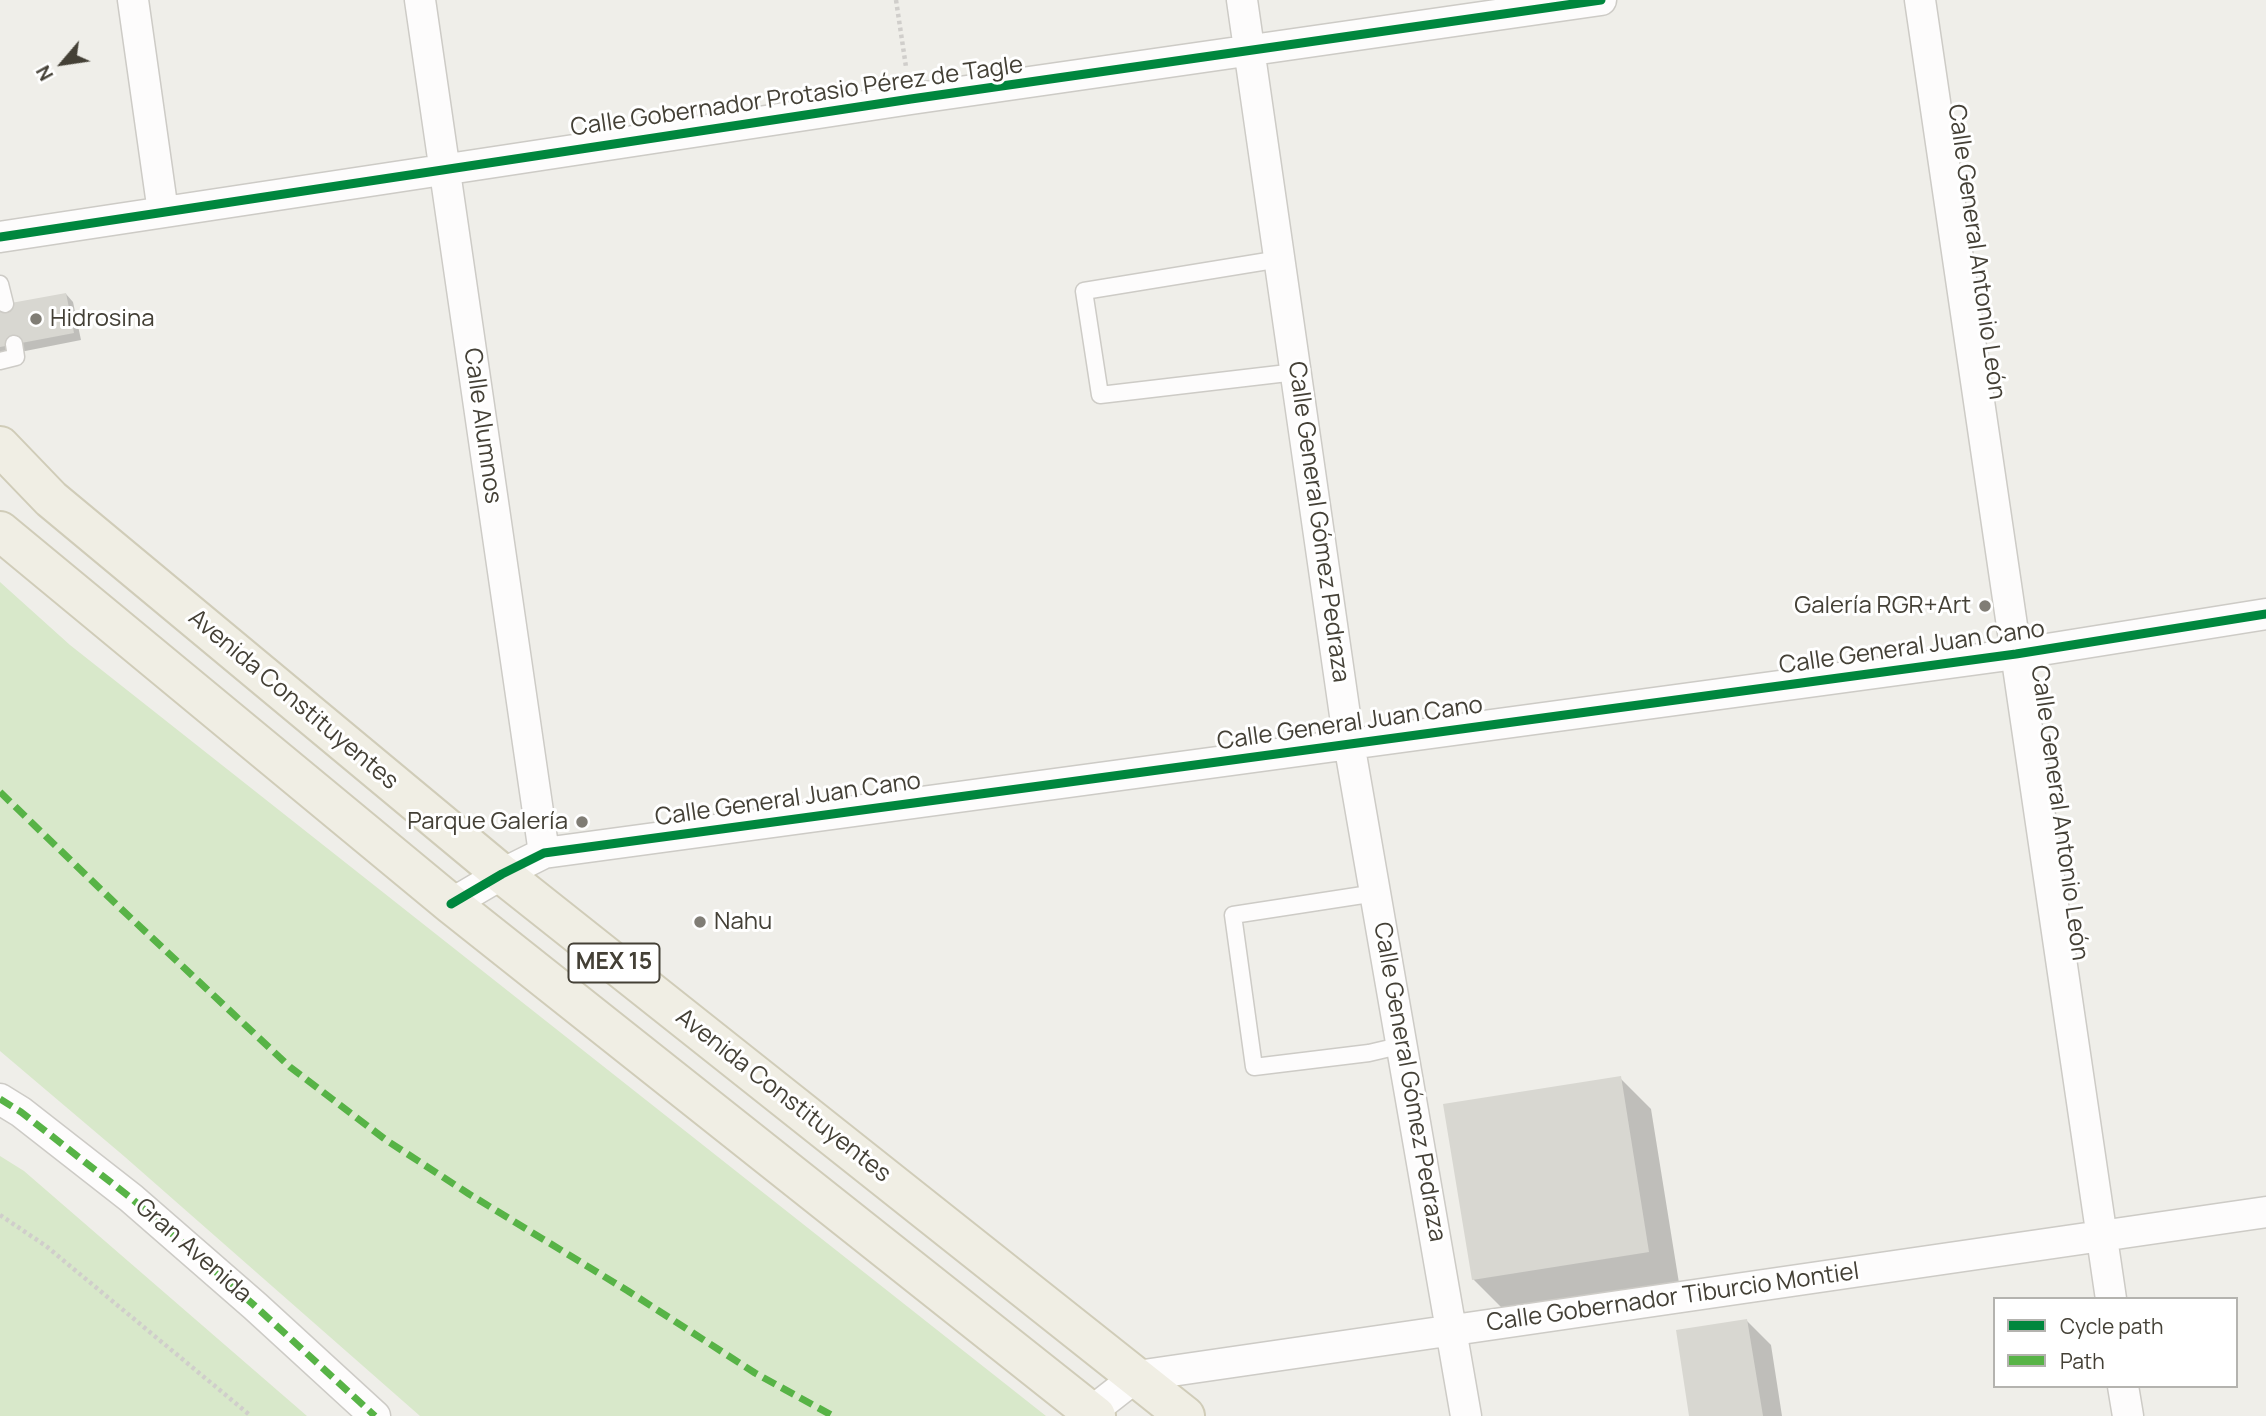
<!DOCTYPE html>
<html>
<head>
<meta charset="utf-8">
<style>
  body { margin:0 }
  #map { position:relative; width:2266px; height:1416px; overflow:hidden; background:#efeee9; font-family:Manrope,sans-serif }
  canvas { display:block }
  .legend { position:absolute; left:1993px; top:1297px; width:245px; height:91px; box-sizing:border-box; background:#fff; border:2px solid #b4b3af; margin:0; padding:9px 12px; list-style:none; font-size:21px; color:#444036 }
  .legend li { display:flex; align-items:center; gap:14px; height:35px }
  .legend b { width:35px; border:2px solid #b4b3af }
  .north { position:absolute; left:28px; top:28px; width:70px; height:70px; -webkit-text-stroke:5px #fff; paint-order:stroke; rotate:241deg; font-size:19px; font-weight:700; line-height:28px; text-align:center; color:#444036 }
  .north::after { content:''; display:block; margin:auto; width:24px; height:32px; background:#444036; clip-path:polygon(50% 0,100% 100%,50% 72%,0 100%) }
</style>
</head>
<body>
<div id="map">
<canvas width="2266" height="1416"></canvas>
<ul class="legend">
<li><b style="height:9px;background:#00873e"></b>Cycle path</li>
<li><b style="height:9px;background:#57b346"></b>Path</li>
</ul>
<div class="north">N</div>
</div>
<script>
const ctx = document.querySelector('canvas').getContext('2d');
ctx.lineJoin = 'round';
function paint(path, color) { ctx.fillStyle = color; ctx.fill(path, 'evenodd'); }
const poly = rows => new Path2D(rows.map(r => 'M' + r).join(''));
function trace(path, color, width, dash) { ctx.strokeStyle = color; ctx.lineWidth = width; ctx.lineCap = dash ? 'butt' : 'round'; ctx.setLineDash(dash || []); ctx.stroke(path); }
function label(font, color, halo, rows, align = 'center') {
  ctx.font = font + ' Manrope,sans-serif'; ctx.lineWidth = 6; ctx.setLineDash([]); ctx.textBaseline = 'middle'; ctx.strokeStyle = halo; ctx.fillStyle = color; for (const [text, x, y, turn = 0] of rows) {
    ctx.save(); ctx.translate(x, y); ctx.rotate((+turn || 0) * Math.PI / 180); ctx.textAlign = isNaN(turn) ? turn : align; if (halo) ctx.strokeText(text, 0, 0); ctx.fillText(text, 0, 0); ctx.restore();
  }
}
paint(poly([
  [0,582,70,645,1046,1416,420,1416,125,1157,0,1051],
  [0,1156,24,1171,307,1416,0,1416]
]), '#d8e8ca');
paint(poly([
  [66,294,73,302,81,340,0,356,0,307],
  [1620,1078,1651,1109,1679,1283,1504,1310,1473,1279],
  [1747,1321,1771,1345,1782,1416,1691,1416]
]), '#0003');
paint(poly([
  [66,293,74,333,0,347,0,305],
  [1621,1076,1649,1252,1472,1280,1443,1104],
  [1747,1319,1763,1416,1689,1416,1676,1330]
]), '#d8d7d1');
const lane = poly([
  [1280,259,1084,291,1100,395,1296,372],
  [0,284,5,304],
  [0,361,16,357,14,344],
  [1376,893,1233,915,1254,1067,1369,1053,1403,1045]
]);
const street = poly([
  [133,0,163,212],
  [420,0,544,853],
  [1242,0,1349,743,1466,1416],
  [1920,0,2111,1299],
  [0,237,911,99,1601,0],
  [451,904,502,874,544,853,2016,654,2266,614],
  [0,1099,21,1112,131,1198,255,1306,375,1416],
  [2123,1386,2128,1416],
  [1091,1412,1137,1376,2266,1212]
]);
const primary = poly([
  [0,446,51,499,502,874,1185,1416],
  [0,531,451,904,1096,1416]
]);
trace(lane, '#cdcbc6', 19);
trace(street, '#cdcbc6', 33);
trace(primary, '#d0ccb8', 42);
trace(poly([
  [896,0,906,67],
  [0,1215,46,1246,251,1416]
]), '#d0cecb', 4.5, [3.5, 3.5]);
trace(lane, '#fdfcfc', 16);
trace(street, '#fdfcfc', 30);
trace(primary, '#f0eee4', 38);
trace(poly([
  [0,792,117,905,290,1067,386,1140,469,1194,628,1291,755,1373,833,1416],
  [0,1099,21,1112,131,1198,255,1306,375,1416]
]), '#57b346', 7, [14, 7]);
trace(poly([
  [0,237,911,99,1601,0],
  [451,904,502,874,544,853,2016,654,2266,614]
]), '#00873e', 9);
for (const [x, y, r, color] of [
  [36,319,7,"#807d75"],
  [1985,606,7,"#807d75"],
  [582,822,7,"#807d75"],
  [700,922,7,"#807d75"]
]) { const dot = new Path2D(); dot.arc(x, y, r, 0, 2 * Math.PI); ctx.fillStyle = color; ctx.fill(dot); trace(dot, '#fff', 2.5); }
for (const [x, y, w] of [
  [614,963,91]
]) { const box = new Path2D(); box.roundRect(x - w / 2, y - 19.5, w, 39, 5); ctx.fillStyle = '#fff'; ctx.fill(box); trace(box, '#444036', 2); }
label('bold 23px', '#444036', null, [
  ["MEX 15",614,963]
]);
label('24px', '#444036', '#fff', [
  ["Calle Gobernador Protasio Pérez de Tagle",797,97,-8],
  ["Calle General Antonio León",1976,252,82],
  ["Calle Alumnos",482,426,82],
  ["Calle General Gómez Pedraza",1318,522,82],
  ["Calle General Juan Cano",1912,648,-8],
  ["Avenida Constituyentes",293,700,40],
  ["Calle General Juan Cano",1350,724,-8],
  ["Calle General Juan Cano",788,800,-8],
  ["Calle General Antonio León",2059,813,82],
  ["Calle General Gómez Pedraza",1409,1082,80],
  ["Avenida Constituyentes",783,1096,38],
  ["Gran Avenida",193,1251,41],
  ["Calle Gobernador Tiburcio Montiel",1673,1298,-8]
]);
label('24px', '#444036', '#fff', [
  ["Hidrosina",50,319],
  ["Galería RGR+Art",1971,606,"right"],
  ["Parque Galería",568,822,"right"],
  ["Nahu",714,922]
], 'left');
</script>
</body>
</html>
